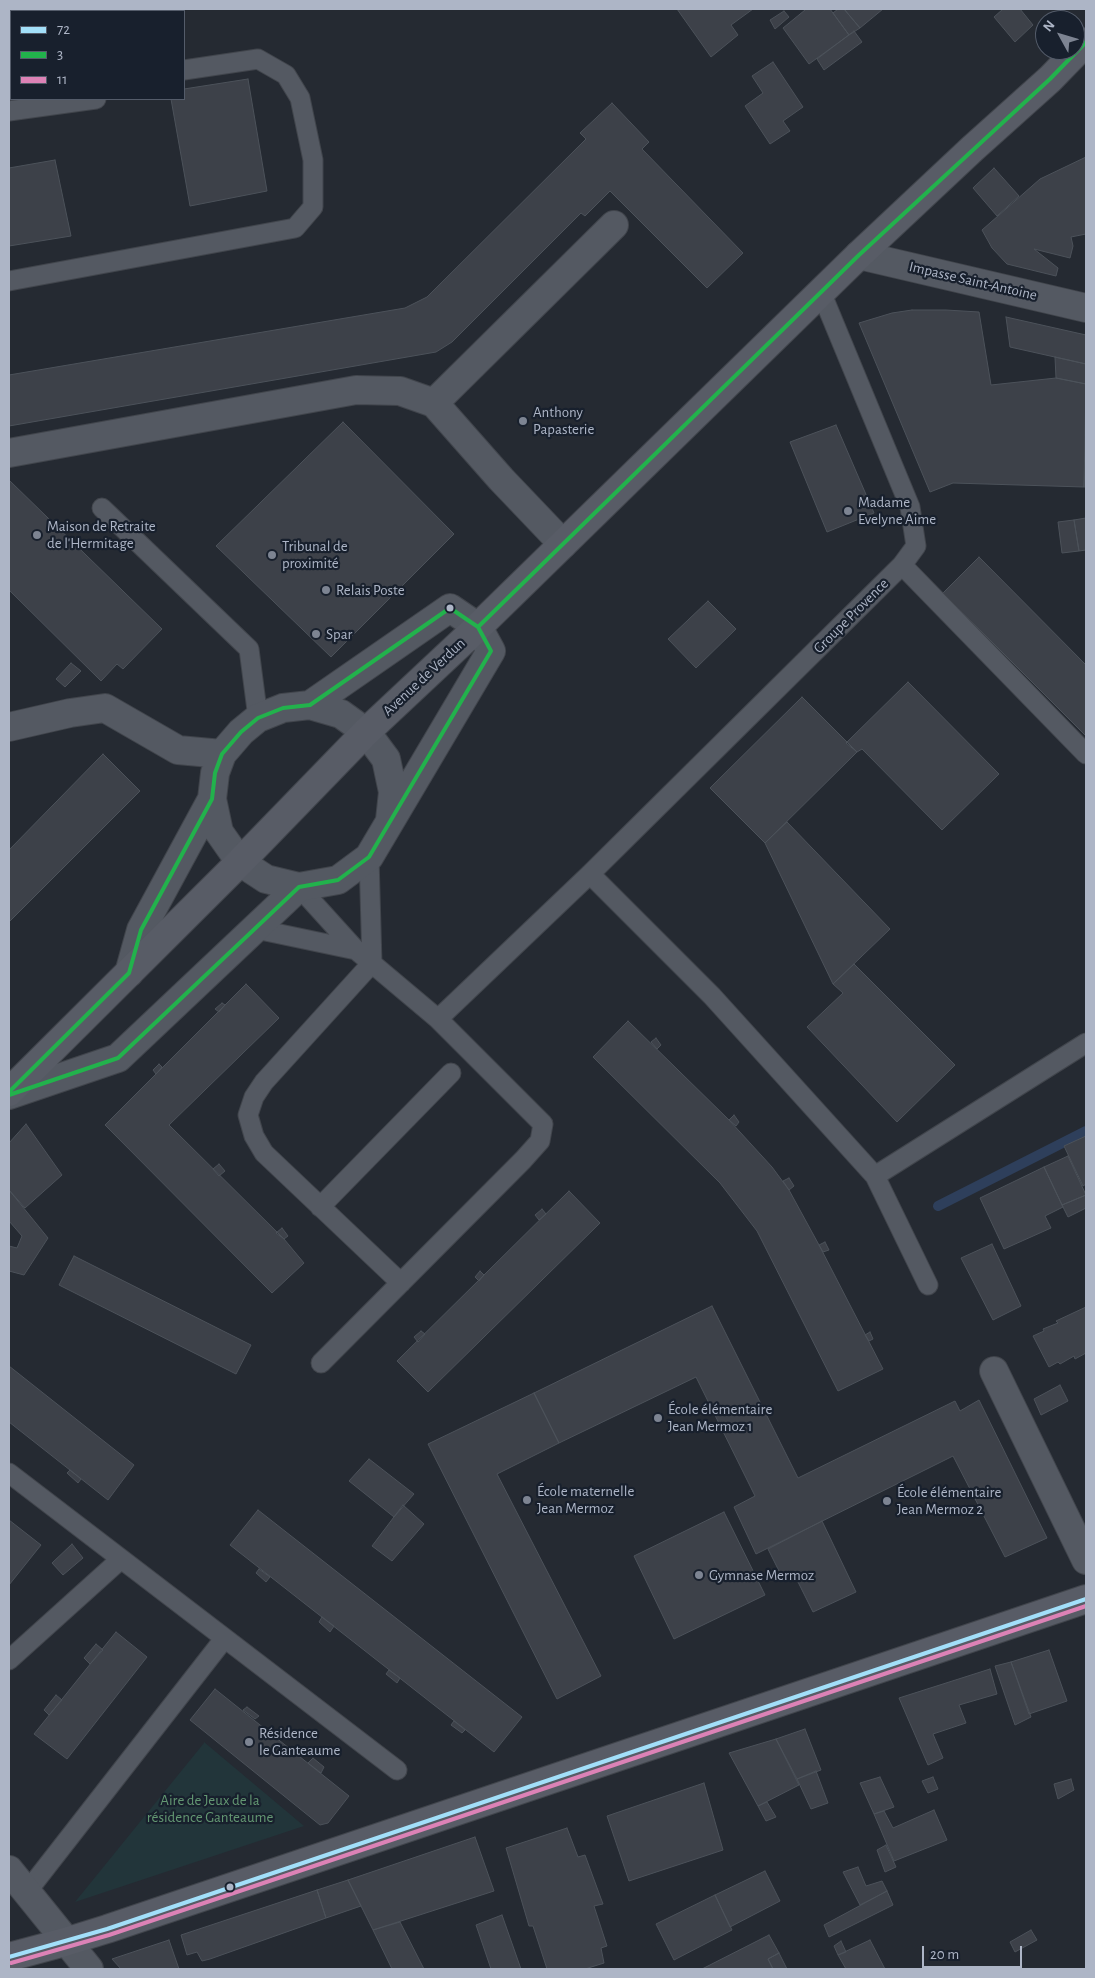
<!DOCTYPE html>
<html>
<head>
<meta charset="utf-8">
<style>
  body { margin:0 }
  #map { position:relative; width:1095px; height:1978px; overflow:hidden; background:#252a32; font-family:"Alegreya Sans",sans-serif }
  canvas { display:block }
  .frame { position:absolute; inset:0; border:10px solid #adb5c6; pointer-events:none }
  .legend { position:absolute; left:10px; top:10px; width:175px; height:90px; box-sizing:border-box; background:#18202d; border:1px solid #545c6a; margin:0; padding:6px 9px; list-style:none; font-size:15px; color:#adb5c6 }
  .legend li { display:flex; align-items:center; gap:10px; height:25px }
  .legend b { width:25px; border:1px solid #545c6a }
  .north { position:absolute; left:1035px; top:10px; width:50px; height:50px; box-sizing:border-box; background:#18202d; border:1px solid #545c6a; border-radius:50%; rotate:309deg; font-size:14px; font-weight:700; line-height:20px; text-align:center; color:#adb5c6 }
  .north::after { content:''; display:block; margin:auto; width:18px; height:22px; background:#7d8492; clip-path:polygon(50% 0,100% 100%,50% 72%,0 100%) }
  .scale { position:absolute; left:922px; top:1946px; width:100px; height:22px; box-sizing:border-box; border:2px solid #adb5c6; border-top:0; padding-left:6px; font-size:15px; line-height:18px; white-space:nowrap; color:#adb5c6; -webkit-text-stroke:4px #18202d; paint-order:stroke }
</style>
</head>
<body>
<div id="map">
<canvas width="1095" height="1978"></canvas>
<div class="frame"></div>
<ul class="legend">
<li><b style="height:6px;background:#a2dff9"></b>72</li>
<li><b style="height:6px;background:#22b24c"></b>3</li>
<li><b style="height:6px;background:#dc82b6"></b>11</li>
</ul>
<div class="north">N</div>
<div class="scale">20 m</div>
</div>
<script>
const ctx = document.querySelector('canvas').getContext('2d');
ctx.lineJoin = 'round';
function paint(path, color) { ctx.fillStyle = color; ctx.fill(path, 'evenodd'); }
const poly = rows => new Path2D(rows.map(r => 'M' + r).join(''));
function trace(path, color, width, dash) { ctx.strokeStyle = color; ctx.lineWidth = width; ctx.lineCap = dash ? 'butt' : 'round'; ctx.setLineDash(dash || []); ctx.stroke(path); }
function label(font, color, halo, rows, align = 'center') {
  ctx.font = font + ' "Alegreya Sans",sans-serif'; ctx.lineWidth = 4.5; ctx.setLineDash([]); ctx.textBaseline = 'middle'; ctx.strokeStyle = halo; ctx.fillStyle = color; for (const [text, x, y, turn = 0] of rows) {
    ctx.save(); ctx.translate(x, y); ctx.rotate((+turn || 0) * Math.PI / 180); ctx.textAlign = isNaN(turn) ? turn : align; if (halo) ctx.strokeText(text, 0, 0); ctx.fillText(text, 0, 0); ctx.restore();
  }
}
paint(poly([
  [204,1742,304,1826,75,1902,204,1743]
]), '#22353a');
trace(poly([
  [938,1206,1086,1131]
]), '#2e3f5b', 10);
const building = poly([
  [677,9,753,9,731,25,738,35,711,57,677,9],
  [804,9,830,9,849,35,809,64,783,28,805,10,804,9],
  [838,9,844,9,860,28,849,35,833,13,838,9],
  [844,9,883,9,860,28,844,9],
  [1003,9,1020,9,1033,25,1015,42,994,17,1003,9],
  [784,11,789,17,775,29,770,20,784,11],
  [854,31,862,42,824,70,817,59,854,31],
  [773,62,803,107,783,121,790,131,770,144,745,106,763,93,752,76,773,62],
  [248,79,267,191,190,206,171,99,184,99,184,89,248,79],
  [612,103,649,142,642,149,743,253,707,288,610,191,585,216,581,213,452,342,436,352,9,426,9,375,405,308,427,297,586,139,580,133,612,103],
  [1086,157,1086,234,1071,237,1073,246,1070,258,1034,249,1058,268,1056,276,1007,264,992,248,982,230,1040,179,1086,157],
  [55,160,71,236,9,246,9,168,55,160],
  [994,168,1019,196,997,216,973,188,994,168],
  [912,310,946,310,979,312,991,385,1056,378,1086,384,1084,487,953,483,930,492,859,323,892,313,912,310],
  [1006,317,1086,335,1086,364,1010,347,1006,317],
  [1055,357,1086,364,1086,384,1056,378,1055,357],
  [343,422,454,534,331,657,216,546,343,422],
  [836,425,874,513,827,532,790,442,836,425],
  [1086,450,1086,487,1084,487,1086,450],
  [9,480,162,629,123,669,117,664,101,681,9,590,9,480],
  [1086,518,1086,550,1079,551,1074,520,1086,518],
  [1074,520,1079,551,1062,553,1058,522,1074,520],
  [979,557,1086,665,1086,736,943,593,979,557],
  [708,601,736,629,696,668,668,639,708,601],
  [71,663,81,671,65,687,56,679,71,663],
  [908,682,999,774,942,830,862,749,857,752,846,743,908,682],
  [802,697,857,752,765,843,710,788,802,697],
  [103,754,140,791,9,922,9,850,103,754],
  [787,822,890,929,833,984,765,843,787,822],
  [854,964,955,1065,897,1122,807,1027,843,993,833,984,854,964],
  [246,984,279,1018,169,1125,284,1239,304,1263,272,1293,105,1125,246,984],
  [222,1003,225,1005,219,1012,215,1009,222,1003],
  [628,1021,729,1120,772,1167,789,1190,819,1245,883,1369,838,1391,757,1231,720,1183,593,1057,628,1021],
  [656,1038,661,1045,657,1049,651,1042,656,1038],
  [159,1064,162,1067,156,1074,153,1070,159,1064],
  [734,1115,739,1122,736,1126,729,1120,734,1115],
  [26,1124,62,1175,25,1208,9,1190,9,1143,26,1124],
  [1086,1136,1086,1184,1083,1186,1064,1146,1086,1136],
  [1068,1156,1086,1195,1062,1205,1044,1167,1068,1156],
  [219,1164,225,1171,219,1176,213,1169,219,1164],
  [1044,1167,1063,1207,1045,1216,1051,1228,1004,1249,980,1198,1044,1167],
  [789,1178,794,1186,789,1190,783,1181,789,1178],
  [9,1190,48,1238,24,1275,9,1271,9,1246,17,1248,22,1236,9,1221,9,1190],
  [569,1191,600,1223,428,1392,397,1361,569,1191],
  [1086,1195,1086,1208,1068,1217,1062,1205,1086,1195],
  [542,1209,546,1214,539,1220,535,1215,542,1209],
  [282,1228,288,1236,284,1239,276,1233,282,1228],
  [825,1242,829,1250,823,1252,819,1245,825,1242],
  [992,1244,1021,1306,993,1320,961,1258,992,1244],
  [74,1256,251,1345,236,1374,59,1285,74,1256],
  [480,1271,484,1275,479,1281,475,1277,480,1271],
  [712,1306,798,1478,955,1401,960,1411,979,1400,1047,1538,1005,1557,953,1456,756,1554,734,1507,755,1496,696,1377,559,1443,534,1393,712,1306],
  [1086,1307,1086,1353,1075,1359,1074,1356,1060,1364,1058,1362,1049,1367,1033,1336,1044,1331,1043,1329,1058,1323,1056,1321,1086,1307],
  [421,1331,425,1334,418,1342,414,1337,421,1331],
  [870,1332,873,1339,869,1341,865,1335,870,1332],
  [9,1366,134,1465,108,1500,9,1422,9,1366],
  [1060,1385,1068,1401,1041,1415,1034,1399,1060,1385],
  [534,1393,559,1443,497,1474,601,1676,557,1699,428,1444,534,1393],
  [369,1459,414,1494,394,1517,349,1481,369,1459],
  [70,1470,81,1479,78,1483,67,1473,70,1470],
  [403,1505,424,1524,392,1561,372,1546,403,1505],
  [258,1510,522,1717,494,1752,230,1545,258,1510],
  [724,1512,765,1595,674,1639,634,1556,724,1512],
  [9,1520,41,1545,9,1585,9,1520],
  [822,1521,856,1592,813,1612,794,1574,783,1579,768,1549,822,1521],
  [72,1544,83,1558,63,1575,52,1563,72,1544],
  [259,1569,270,1577,266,1582,256,1573,259,1569],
  [322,1617,334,1626,330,1632,319,1622,322,1617],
  [116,1632,147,1657,67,1759,34,1734,116,1632],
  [96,1644,103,1650,90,1664,84,1658,96,1644],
  [1049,1650,1067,1701,1029,1714,1011,1662,1049,1650],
  [1011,1662,1031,1717,1015,1725,995,1666,1011,1662],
  [990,1669,997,1694,959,1705,966,1723,933,1734,943,1758,928,1765,899,1698,990,1669],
  [389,1670,400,1678,397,1683,386,1674,389,1670],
  [215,1689,349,1796,328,1823,320,1825,190,1720,215,1689],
  [56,1695,62,1700,49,1715,44,1710,56,1695],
  [247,1707,259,1716,255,1719,243,1710,247,1707],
  [454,1721,465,1730,462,1733,451,1725,454,1721],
  [805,1729,821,1770,797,1779,776,1739,805,1729],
  [776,1739,799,1785,758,1806,729,1753,776,1739],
  [313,1758,324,1767,321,1773,308,1763,313,1758],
  [816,1771,828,1803,811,1809,797,1779,816,1771],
  [880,1777,894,1807,874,1814,860,1783,880,1777],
  [933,1777,938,1789,928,1793,922,1781,933,1777],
  [1071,1779,1074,1790,1058,1799,1054,1784,1071,1779],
  [704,1783,723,1850,629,1881,607,1816,704,1783],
  [767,1802,776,1817,766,1821,758,1806,767,1802],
  [934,1810,947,1840,894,1861,874,1814,884,1811,893,1828,934,1810],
  [567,1828,578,1857,585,1855,603,1904,594,1906,607,1946,601,1948,604,1963,585,1969,547,1969,533,1926,529,1926,506,1848,567,1828],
  [475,1837,494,1891,373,1930,348,1880,475,1837],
  [886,1845,896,1867,885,1872,877,1850,886,1845],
  [858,1867,866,1886,882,1881,887,1891,860,1905,843,1872,858,1867],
  [765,1871,780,1901,730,1927,715,1895,765,1871],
  [348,1880,361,1906,326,1918,317,1890,348,1880],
  [317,1890,326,1918,210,1959,202,1961,197,1952,187,1955,181,1935,317,1890],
  [887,1891,893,1905,829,1937,824,1925,887,1891],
  [715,1895,732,1930,674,1960,656,1924,715,1895],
  [502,1915,521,1969,491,1969,476,1925,502,1915],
  [400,1922,424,1969,392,1969,373,1930,400,1922],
  [1031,1930,1037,1940,1015,1952,1010,1942,1031,1930],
  [769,1935,779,1953,768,1959,773,1969,702,1969,769,1935],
  [169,1940,179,1969,121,1969,112,1959,169,1940],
  [870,1940,885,1969,846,1969,838,1955,870,1940],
  [841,1941,846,1952,838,1955,834,1946,841,1941],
  [779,1953,787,1969,773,1969,768,1959,779,1953]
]);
paint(building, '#3d4149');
trace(building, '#4c525a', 1);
const service = poly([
  [9,111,96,99],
  [9,281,295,228,313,207,313,160,300,98,286,75,258,59,184,70],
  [102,508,249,649,258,718],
  [902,565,1086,754],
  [369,857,372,963,264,1082,254,1097,248,1115,254,1136,264,1153,401,1283],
  [590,874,712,996,875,1176,928,1285],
  [299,887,356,950,438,1019,543,1124,540,1141,523,1160,321,1363],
  [256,929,356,950],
  [438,1019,590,874,902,565,916,546,910,507,821,292],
  [875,1176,1086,1043],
  [320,1207,451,1073],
  [9,1473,397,1770],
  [9,1660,121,1559],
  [26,1893,224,1639]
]);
const minor = poly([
  [859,255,1086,308],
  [9,453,356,390,400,391,434,403],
  [563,544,501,479,434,403,614,225],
  [310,705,341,714,366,732,386,759,393,792,390,820],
  [9,727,70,713,105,708,178,750,222,754],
  [129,973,141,930,212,799,215,773,222,754,241,732,258,718,283,708,310,705,450,608,478,627,491,651,369,857,338,880,299,887,266,879,240,862,219,832,212,799],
  [9,1095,118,1058,299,887],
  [994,1371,1086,1560],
  [9,1870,89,1969]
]);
const secondary = poly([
  [9,1092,240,862,366,732,478,627,859,255,972,149,1050,79,1086,42],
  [9,1957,65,1942,107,1929,1086,1599]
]);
trace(service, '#41454c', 21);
trace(minor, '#41454c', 30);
trace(secondary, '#41454c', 30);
trace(service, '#545962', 19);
trace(minor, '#545962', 28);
trace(secondary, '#585c66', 28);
trace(poly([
  [9,1957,107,1929,1086,1599]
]), '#a2dff9', 4);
trace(poly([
  [478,627,859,255,1050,79,1086,42],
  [9,1092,129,973,141,930,212,799,215,773,222,754,241,732,258,718,283,708,310,705,450,608,478,627,491,651,369,857,338,880,299,887,118,1058,9,1095]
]), '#22b24c', 4);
trace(poly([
  [11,1963,109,1935,1086,1606]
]), '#dc82b6', 4);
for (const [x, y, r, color] of [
  [523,421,5,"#7d8492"],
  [848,511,5,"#7d8492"],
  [37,535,5,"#7d8492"],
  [272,555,5,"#7d8492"],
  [326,590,5,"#7d8492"],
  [450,608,4.5,"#adb5c6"],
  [316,634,5,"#7d8492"],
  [658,1418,5,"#7d8492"],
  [527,1500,5,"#7d8492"],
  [887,1501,5,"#7d8492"],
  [699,1575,5,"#7d8492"],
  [249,1742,5,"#7d8492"],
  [230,1887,4.5,"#adb5c6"]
]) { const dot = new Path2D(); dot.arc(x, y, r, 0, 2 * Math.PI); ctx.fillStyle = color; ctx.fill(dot); trace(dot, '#18202d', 2); }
label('15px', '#adb5c6', '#18202d', [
  ["Impasse Saint-Antoine",973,281,13],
  ["Groupe Provence",851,616,-45],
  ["Avenue de Verdun",424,677,-43]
]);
label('15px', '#adb5c6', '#18202d', [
  ["Anthony",533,412],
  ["Papasterie",533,429],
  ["Madame",858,502],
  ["Evelyne Aime",858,519],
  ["Maison de Retraite",47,526],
  ["de l'Hermitage",47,543],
  ["Tribunal de",282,546],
  ["proximité",282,563],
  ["Relais Poste",336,590],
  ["Spar",326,634],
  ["École élémentaire",668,1409],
  ["Jean Mermoz 1",668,1426],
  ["École maternelle",537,1491],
  ["Jean Mermoz",537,1508],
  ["École élémentaire",897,1492],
  ["Jean Mermoz 2",897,1509],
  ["Gymnase Mermoz",709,1575],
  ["Résidence",259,1733],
  ["le Ganteaume",259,1750]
], 'left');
label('15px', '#639772', '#18202d', [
  ["Aire de Jeux de la",210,1800],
  ["résidence Ganteaume",210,1817]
]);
</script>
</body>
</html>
